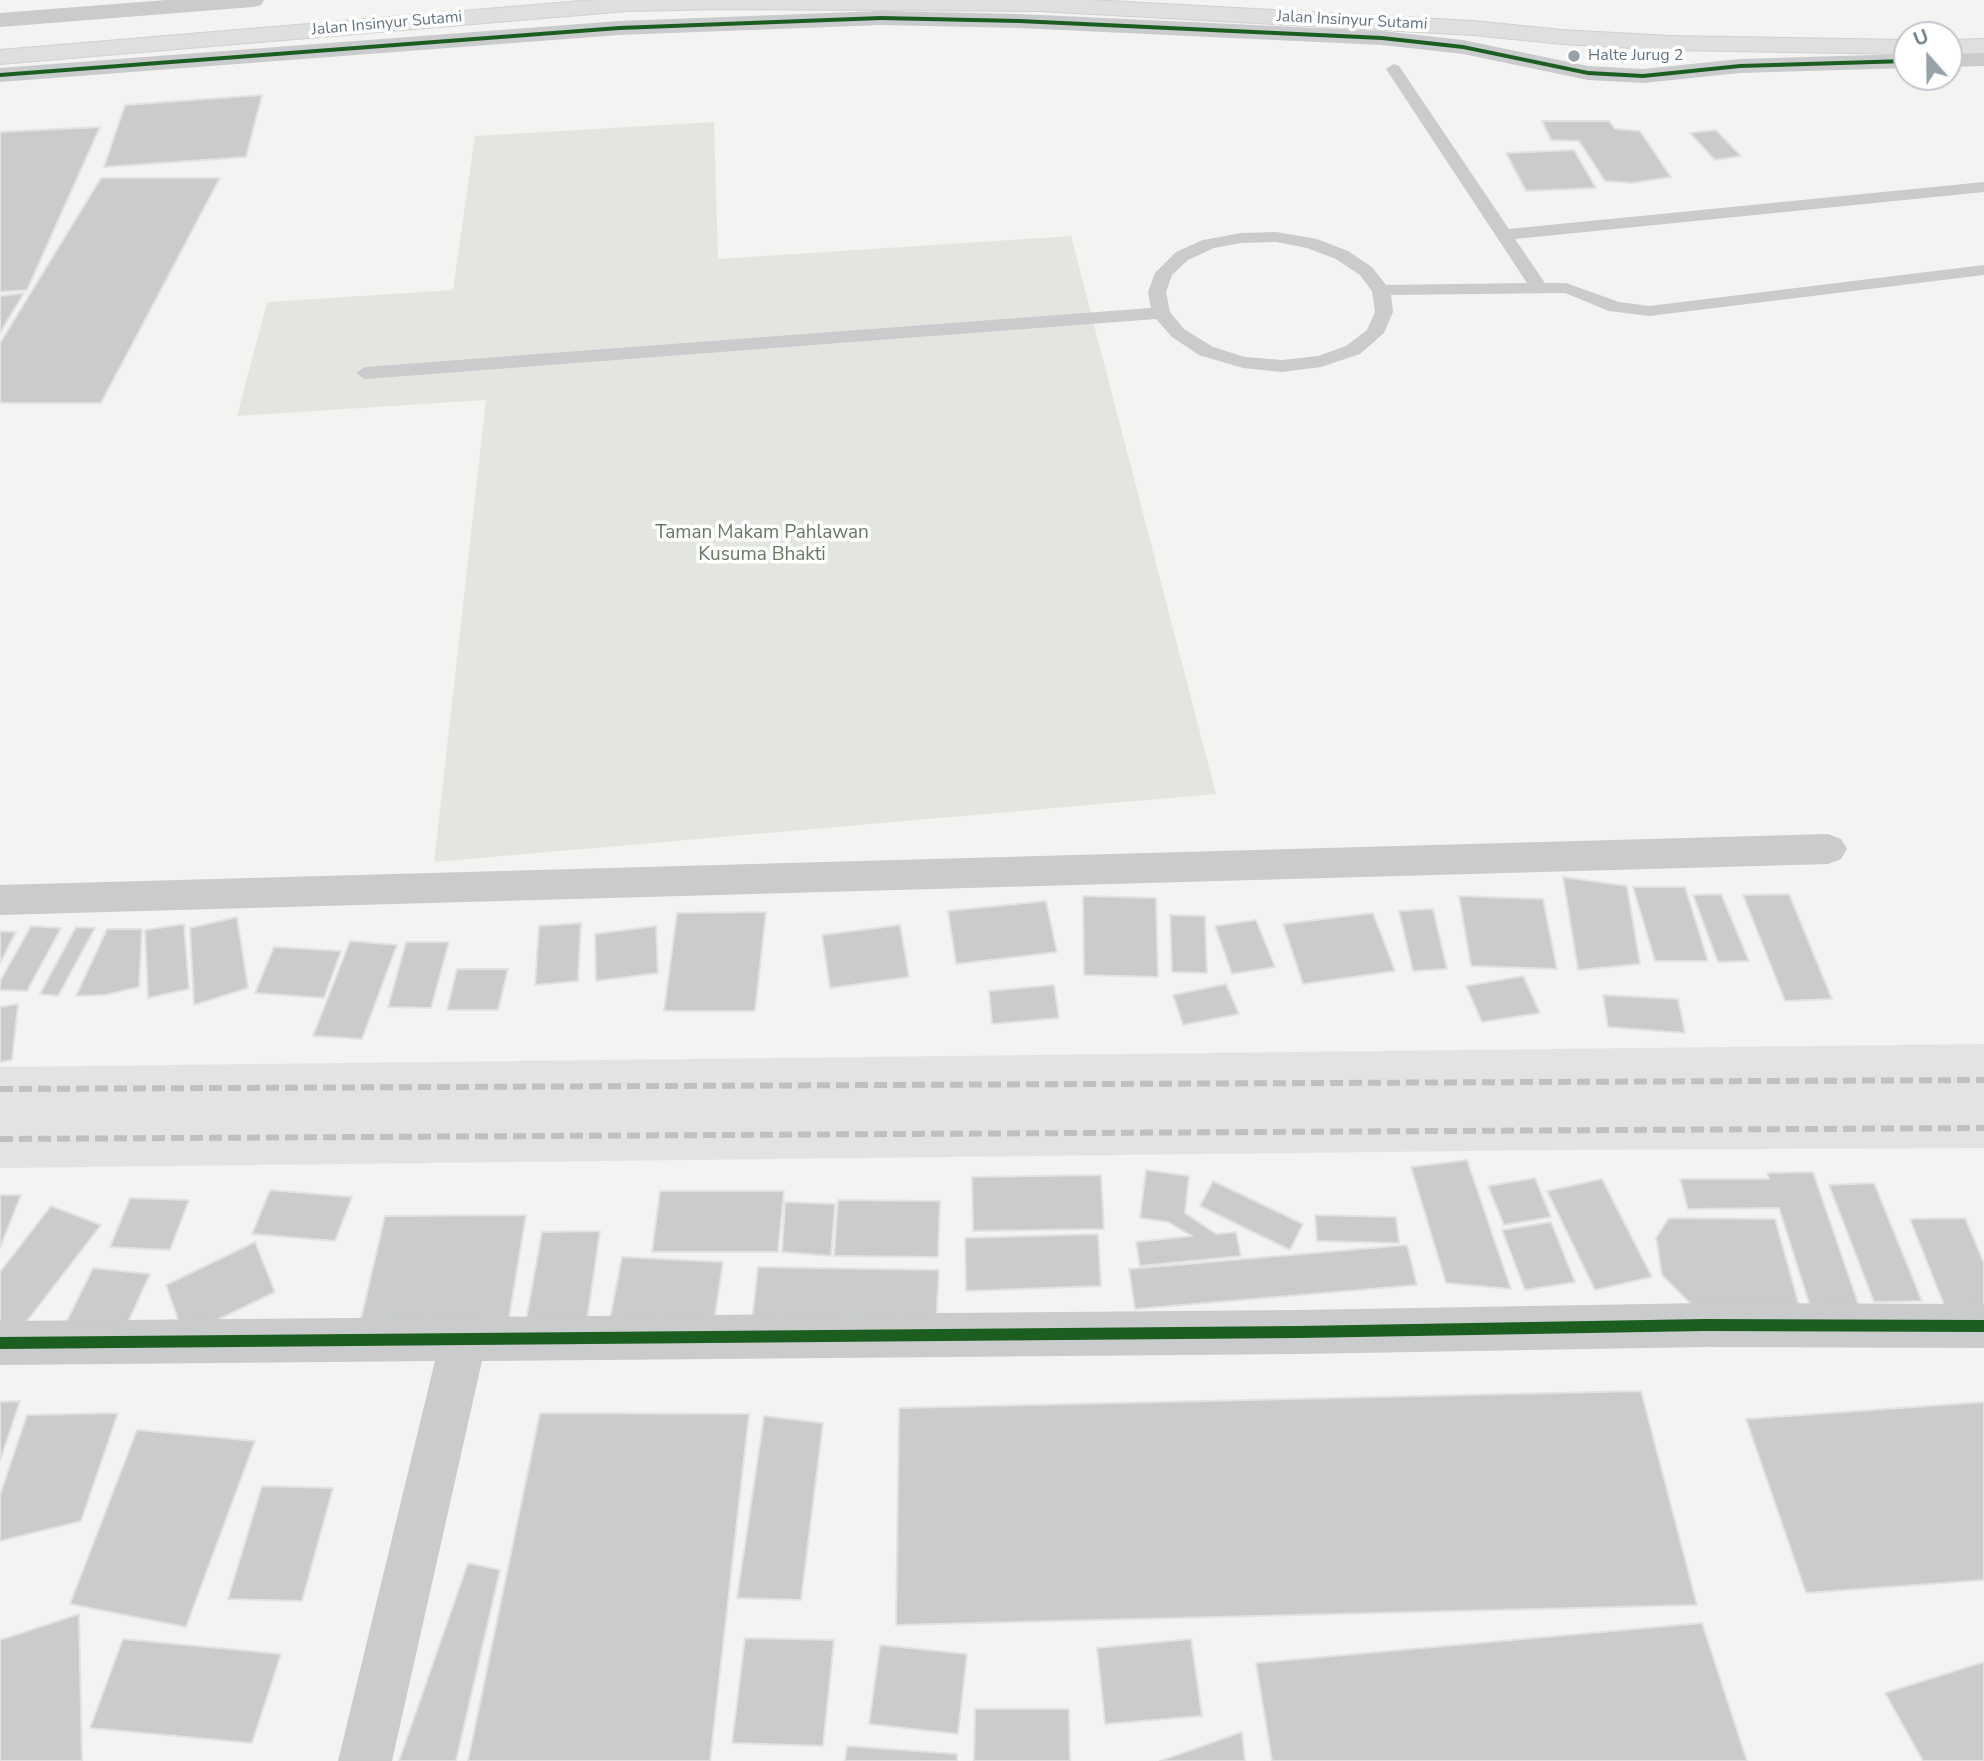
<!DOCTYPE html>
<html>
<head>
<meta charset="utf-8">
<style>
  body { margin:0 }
  #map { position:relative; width:1984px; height:1761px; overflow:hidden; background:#f3f3f2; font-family:"Nunito Sans",sans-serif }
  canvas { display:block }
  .north { position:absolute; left:1893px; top:21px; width:70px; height:70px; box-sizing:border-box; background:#fff; border:2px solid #c1c8cc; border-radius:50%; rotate:339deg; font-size:19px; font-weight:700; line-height:28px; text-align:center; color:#657580 }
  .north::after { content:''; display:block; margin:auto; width:24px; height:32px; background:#97a1a8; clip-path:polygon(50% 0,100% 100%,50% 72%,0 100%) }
</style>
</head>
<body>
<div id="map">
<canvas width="1984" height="1761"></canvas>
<div class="north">U</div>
</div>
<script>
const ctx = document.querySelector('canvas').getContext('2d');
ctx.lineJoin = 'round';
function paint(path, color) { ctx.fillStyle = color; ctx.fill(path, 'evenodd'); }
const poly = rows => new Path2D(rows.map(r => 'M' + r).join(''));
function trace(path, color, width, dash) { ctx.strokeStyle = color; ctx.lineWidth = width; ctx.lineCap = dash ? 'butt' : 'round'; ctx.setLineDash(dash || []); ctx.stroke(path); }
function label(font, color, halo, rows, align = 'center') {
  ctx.font = font + ' "Nunito Sans",sans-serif'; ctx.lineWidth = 7; ctx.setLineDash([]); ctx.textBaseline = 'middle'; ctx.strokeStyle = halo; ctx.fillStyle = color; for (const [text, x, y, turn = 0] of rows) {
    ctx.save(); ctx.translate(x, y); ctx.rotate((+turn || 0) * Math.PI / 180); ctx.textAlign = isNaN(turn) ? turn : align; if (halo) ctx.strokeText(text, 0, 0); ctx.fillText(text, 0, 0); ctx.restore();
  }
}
paint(poly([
  [1984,1044,1984,1148,1553,1150,0,1168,0,1067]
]), '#e2e3e3');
paint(poly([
  [714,122,718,259,1071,236,1216,794,434,862,486,400,237,416,267,302,453,290,475,136]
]), '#e3e6e0');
const building = poly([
  [262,95,246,157,104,167,125,105,262,95],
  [1542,121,1609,121,1615,129,1640,131,1671,177,1633,183,1605,181,1579,141,1551,140,1542,121],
  [100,127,27,290,0,292,0,132,100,127],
  [1716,130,1741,156,1715,160,1690,133,1716,130],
  [1574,150,1596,188,1526,191,1506,153,1574,150],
  [101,178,220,178,101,403,0,403,0,343,101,178],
  [24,293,0,333,0,296,24,293],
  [1563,877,1627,886,1640,964,1578,970,1563,877],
  [1633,887,1685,887,1708,961,1655,961,1633,887],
  [1721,894,1749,961,1718,962,1693,895,1721,894],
  [1789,894,1832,999,1785,1001,1743,895,1789,894],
  [1083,896,1156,898,1158,977,1084,975,1083,896],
  [1459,896,1543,899,1557,969,1471,966,1459,896],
  [1046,901,1057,952,956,964,948,911,1046,901],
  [1433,909,1447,969,1413,971,1399,911,1433,909],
  [766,912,755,1011,664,1011,677,913,766,912],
  [1373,913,1395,971,1303,984,1283,924,1373,913],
  [1170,915,1205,916,1207,973,1172,972,1170,915],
  [237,917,248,988,194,1005,190,928,237,917],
  [1256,920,1275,967,1232,974,1215,926,1256,920],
  [581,923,578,981,535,985,539,926,581,923],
  [184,924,189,989,148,998,145,930,184,924],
  [900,925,909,977,830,988,822,935,900,925],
  [31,926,61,928,27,991,0,990,0,981,31,926],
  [656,926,658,973,596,981,595,934,656,926],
  [76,927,95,928,58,996,40,994,76,927],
  [107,929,142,929,139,987,105,995,76,996,107,929],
  [0,931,16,932,0,963,0,931],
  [350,941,397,945,362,1039,313,1036,350,941],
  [406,942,449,942,431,1008,388,1007,406,942],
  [274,947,341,951,324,998,255,993,274,947],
  [457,969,508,969,498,1010,447,1010,457,969],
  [1523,976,1540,1013,1482,1022,1466,986,1523,976],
  [1226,984,1239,1014,1183,1025,1173,995,1226,984],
  [1054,985,1059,1018,992,1024,989,991,1054,985],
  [1603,995,1678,999,1685,1033,1608,1027,1603,995],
  [18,1004,12,1060,0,1062,0,1007,18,1004],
  [1467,1160,1511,1289,1446,1283,1411,1167,1467,1160],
  [1146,1170,1189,1176,1185,1213,1216,1234,1236,1232,1241,1256,1140,1266,1136,1242,1192,1236,1168,1222,1140,1218,1146,1170],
  [1813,1172,1859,1306,1810,1306,1779,1208,1688,1209,1680,1179,1769,1179,1767,1173,1813,1172],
  [1101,1175,1104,1229,973,1231,972,1177,1101,1175],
  [1535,1178,1551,1217,1504,1225,1488,1186,1535,1178],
  [1602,1179,1652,1277,1595,1290,1547,1191,1602,1179],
  [1213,1181,1303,1224,1290,1250,1200,1206,1213,1181],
  [1874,1183,1922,1301,1874,1302,1829,1185,1874,1183],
  [270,1190,352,1197,335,1241,252,1234,270,1190],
  [660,1191,784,1191,778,1252,652,1252,660,1191],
  [0,1195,21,1195,0,1248,0,1195],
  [130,1198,189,1200,170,1250,110,1247,130,1198],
  [838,1200,940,1201,938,1257,834,1256,838,1200],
  [785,1202,835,1204,831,1256,782,1252,785,1202],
  [51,1206,101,1225,20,1330,0,1322,0,1272,51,1206],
  [526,1215,507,1330,358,1332,385,1216,526,1215],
  [1315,1215,1396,1217,1399,1243,1317,1241,1315,1215],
  [1669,1218,1775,1219,1799,1305,1692,1305,1662,1275,1656,1238,1669,1218],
  [1965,1218,1984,1263,1984,1309,1946,1310,1910,1219,1965,1218],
  [1551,1222,1575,1282,1525,1290,1502,1230,1551,1222],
  [600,1231,586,1327,525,1326,542,1232,600,1231],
  [1098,1234,1101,1286,966,1291,965,1238,1098,1234],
  [255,1242,275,1292,184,1336,166,1285,255,1242],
  [1407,1245,1417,1285,1135,1309,1129,1269,1407,1245],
  [622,1257,723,1262,713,1329,609,1323,622,1257],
  [758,1267,939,1270,936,1324,752,1320,758,1267],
  [93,1268,150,1274,123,1333,64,1327,93,1268],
  [1641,1391,1697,1605,896,1625,899,1408,1641,1391],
  [20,1401,0,1461,0,1402,20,1401],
  [1984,1402,1984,1580,1806,1593,1746,1419,1984,1402],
  [118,1413,81,1521,0,1541,0,1495,27,1415,118,1413],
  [540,1413,749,1414,710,1761,468,1761,540,1413],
  [764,1416,823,1423,801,1600,737,1598,764,1416],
  [137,1430,255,1441,186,1627,70,1604,137,1430],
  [262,1486,333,1488,302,1601,228,1599,262,1486],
  [468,1563,500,1570,456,1761,399,1761,468,1563],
  [79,1614,82,1761,0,1761,0,1640,79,1614],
  [1702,1623,1747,1761,1272,1761,1256,1663,1702,1623],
  [745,1638,834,1640,823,1746,732,1743,745,1638],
  [123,1639,281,1654,252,1743,90,1728,123,1639],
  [1191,1639,1202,1716,1105,1724,1097,1648,1191,1639],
  [880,1645,967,1654,958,1734,869,1724,880,1645],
  [1984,1662,1984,1761,1923,1761,1885,1693,1984,1662],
  [975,1709,1069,1709,1070,1761,974,1761,975,1709],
  [1242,1732,1245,1761,1160,1761,1242,1732],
  [847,1746,957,1754,957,1761,845,1761,847,1746]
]);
paint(building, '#cacccc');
trace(building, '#e2e2e2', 2);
const highway = poly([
  [593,0,1091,0,1473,21,1562,30,1670,36,1907,40,1907,54,1670,50,1562,44,1473,35,1038,11,725,9,627,11,0,64,0,50,593,0],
  [1984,39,1984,53,1949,54,1949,40,1984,39]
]);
trace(highway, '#d0d0d0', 2);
paint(poly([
  [1394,64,1399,66,1509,229,1984,182,1984,192,1515,239,1545,283,1566,283,1619,302,1649,306,1984,265,1984,275,1649,316,1609,311,1565,293,1391,295,1393,312,1384,333,1360,354,1321,367,1282,372,1243,368,1199,355,1172,337,1156,319,365,379,356,373,365,367,1151,308,1148,292,1155,273,1176,252,1203,240,1241,233,1276,232,1317,239,1348,251,1372,267,1386,285,1527,283,1386,69,1394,64],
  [1276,242,1307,248,1336,259,1360,275,1372,291,1375,312,1367,330,1346,346,1318,356,1282,360,1245,357,1213,347,1184,329,1170,312,1166,292,1172,275,1188,260,1214,248,1241,243,1276,242]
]), '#c9cbcc');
paint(poly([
  [166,0,264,0,261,5,253,7,0,27,0,13,166,0],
  [881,11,1019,14,1382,31,1463,40,1588,66,1643,69,1740,59,1907,54,1907,68,1740,73,1643,83,1588,80,1463,54,1382,45,1019,28,881,25,619,35,0,82,0,68,619,21,881,11],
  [1984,52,1984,66,1949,67,1949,53,1984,52],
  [1828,834,1841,839,1847,849,1841,859,1828,864,0,915,0,885,1828,834],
  [1705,1303,1984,1304,1984,1348,1705,1347,1298,1354,482,1361,392,1761,338,1761,435,1361,0,1365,0,1321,1298,1310,1705,1303]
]), '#c9cbcc');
paint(highway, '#dedfdf');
trace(poly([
  [0,1089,1984,1080],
  [0,1139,1984,1128]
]), '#bfc0c1', 6, [13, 6]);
paint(poly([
  [881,16,1019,19,1382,36,1463,45,1588,71,1643,74,1740,64,1907,59,1907,63,1740,68,1643,78,1588,75,1463,49,1382,40,1019,23,881,20,619,30,0,77,0,73,619,26,881,16],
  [1705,1319,1984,1320,1984,1332,1705,1331,1298,1338,0,1349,0,1337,1298,1326,1705,1319]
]), '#1b5e20');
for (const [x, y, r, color] of [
  [1574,56,7,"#97a1a8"]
]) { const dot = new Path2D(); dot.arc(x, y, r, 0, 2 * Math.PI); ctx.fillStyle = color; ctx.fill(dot); trace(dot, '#fff', 2.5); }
label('16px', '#657580', '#fff', [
  ["Jalan Insinyur Sutami",1352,21,3],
  ["Jalan Insinyur Sutami",387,24,-5]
]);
label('16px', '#657580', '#fff', [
  ["Halte Jurug 2",1588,56]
], 'left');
label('19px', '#687863', '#fff', [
  ["Taman Makam Pahlawan",762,533],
  ["Kusuma Bhakti",762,555]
]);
</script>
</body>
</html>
